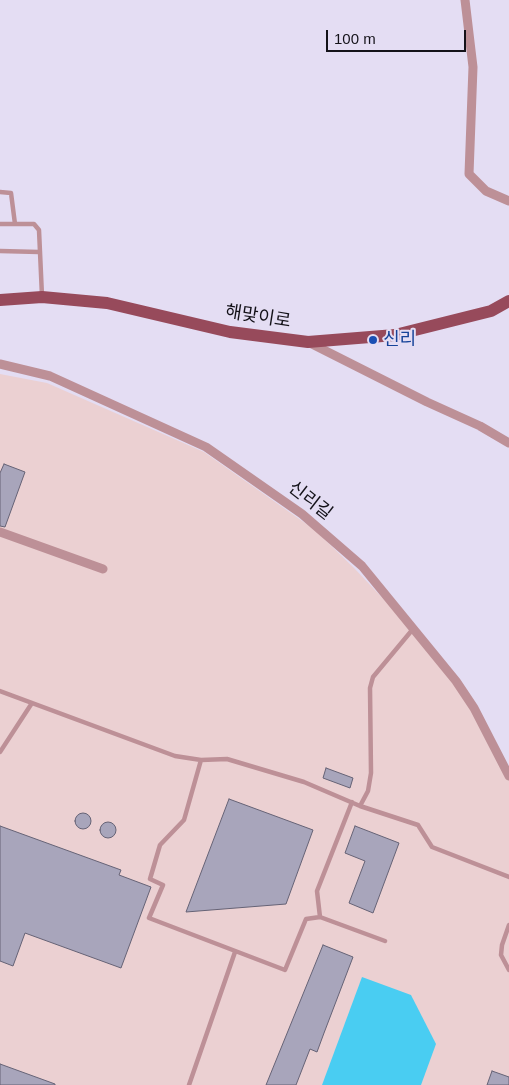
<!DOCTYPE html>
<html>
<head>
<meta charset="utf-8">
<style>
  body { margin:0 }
  #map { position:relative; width:509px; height:1085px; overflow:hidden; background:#e4ddf3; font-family:Helvetica,sans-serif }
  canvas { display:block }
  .scale { position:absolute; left:326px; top:30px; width:140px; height:22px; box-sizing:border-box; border:2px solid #141219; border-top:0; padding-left:6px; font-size:15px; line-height:18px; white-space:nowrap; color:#141219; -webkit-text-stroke:4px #e4ddf3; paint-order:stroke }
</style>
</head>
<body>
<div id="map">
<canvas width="509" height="1085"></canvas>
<div class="scale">100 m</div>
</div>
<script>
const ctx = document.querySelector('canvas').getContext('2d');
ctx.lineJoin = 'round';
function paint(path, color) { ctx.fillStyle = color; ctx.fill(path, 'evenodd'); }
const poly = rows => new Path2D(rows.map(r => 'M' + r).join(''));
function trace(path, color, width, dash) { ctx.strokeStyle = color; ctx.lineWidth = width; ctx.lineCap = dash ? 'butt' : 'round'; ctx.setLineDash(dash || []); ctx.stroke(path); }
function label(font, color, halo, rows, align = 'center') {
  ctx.font = font + ' Helvetica,"Noto Sans KR",sans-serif'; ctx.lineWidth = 4; ctx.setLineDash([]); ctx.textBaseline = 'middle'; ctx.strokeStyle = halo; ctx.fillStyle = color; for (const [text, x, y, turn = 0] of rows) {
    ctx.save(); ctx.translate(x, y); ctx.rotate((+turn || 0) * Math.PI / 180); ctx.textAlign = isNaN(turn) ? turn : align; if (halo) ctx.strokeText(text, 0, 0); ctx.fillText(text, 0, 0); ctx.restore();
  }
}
paint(poly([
  [0,374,47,383,204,452,315,530,355,569,412,629,472,703,509,777,509,1085,0,1085]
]), '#ebd0d2');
paint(poly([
  [362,977,411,995,436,1044,421,1085,322,1085]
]), '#49cdf2');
const building = poly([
  [4,464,25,472,5,527,0,526,0,473,4,464],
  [326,768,353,778,350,788,323,778,326,768],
  [229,799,313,830,286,904,186,912,229,799],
  '75 821a8 8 0 1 1 16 0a8 8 0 1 1-16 0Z',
  '100 830a8 8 0 1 1 16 0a8 8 0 1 1-16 0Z',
  [0,826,121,870,119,875,151,887,121,968,25,933,13,966,0,961,0,826],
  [355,826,399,843,373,913,349,903,365,861,345,853,355,826],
  [323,945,353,957,324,1033,317,1052,310,1049,296,1085,266,1085,323,945],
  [0,1064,55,1084,55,1085,0,1085,0,1064],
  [492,1071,509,1077,509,1085,487,1085,492,1071]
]);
paint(building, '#a8a5bb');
trace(building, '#666376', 1);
trace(poly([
  [0,192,11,193,15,224,34,224,39,230,42,296],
  [0,224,15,224],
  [0,251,39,252],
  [0,691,175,756,201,760,227,759,304,782,360,806,418,825,432,847,509,877],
  [0,752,32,703],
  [201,760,184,820,160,845,150,879,163,885,149,918,285,970,306,919,320,917],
  [352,802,317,891,320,917,385,941],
  [360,806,368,791,371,773,370,688,373,677,413,629],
  [509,925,502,945,501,955,509,970],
  [189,1085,235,952]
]), '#bd9097', 4.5);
trace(poly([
  [465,0,473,67,469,174,486,191,509,201],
  [308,342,427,402,480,426,509,443],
  [0,364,50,376,206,447,302,514,362,566,456,681,474,708,509,776],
  [0,532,103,569]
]), '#bd9097', 9);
trace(poly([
  [0,300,42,297,107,303,230,332,308,342,395,335,491,311,509,301]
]), '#974a5b', 12);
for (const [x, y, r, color] of [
  [373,340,5,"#1a4fb4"]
]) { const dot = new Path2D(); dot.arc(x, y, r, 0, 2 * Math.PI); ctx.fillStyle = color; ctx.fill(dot); trace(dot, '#e4ddf3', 2); }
label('18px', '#141219', '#e4ddf3', [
  ["해맞이로",258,317,9],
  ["신리길",310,501,38]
]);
label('18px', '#164399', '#e4ddf3', [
  ["신리",383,340]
], 'left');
</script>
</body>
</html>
